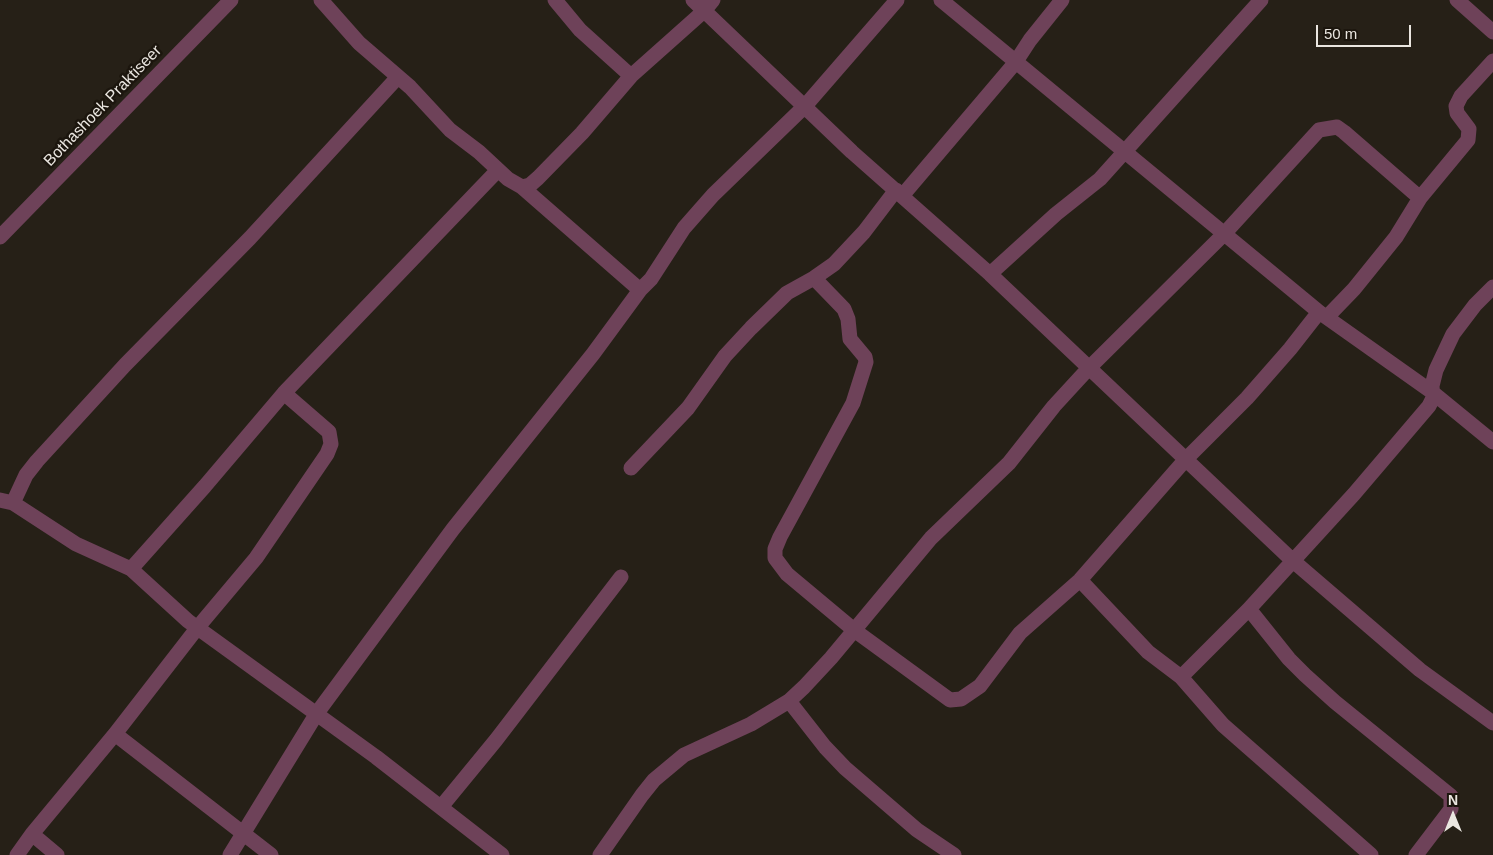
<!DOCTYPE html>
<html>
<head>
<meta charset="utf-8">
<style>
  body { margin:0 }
  #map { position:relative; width:1493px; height:855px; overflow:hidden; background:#262017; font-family:Arial,sans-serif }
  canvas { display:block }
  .north { position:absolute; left:1428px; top:790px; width:50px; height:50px; -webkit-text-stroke:4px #1c160e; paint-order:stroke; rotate:0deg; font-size:14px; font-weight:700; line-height:20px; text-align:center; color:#eae6e0 }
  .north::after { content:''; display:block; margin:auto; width:18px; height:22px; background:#eae6e0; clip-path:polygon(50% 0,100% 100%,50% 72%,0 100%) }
  .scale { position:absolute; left:1316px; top:25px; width:95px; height:22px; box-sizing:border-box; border:2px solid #eae6e0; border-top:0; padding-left:6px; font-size:15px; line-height:18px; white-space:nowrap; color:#eae6e0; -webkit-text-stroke:4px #1c160e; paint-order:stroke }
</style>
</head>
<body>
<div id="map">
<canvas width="1493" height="855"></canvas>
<div class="north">N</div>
<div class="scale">50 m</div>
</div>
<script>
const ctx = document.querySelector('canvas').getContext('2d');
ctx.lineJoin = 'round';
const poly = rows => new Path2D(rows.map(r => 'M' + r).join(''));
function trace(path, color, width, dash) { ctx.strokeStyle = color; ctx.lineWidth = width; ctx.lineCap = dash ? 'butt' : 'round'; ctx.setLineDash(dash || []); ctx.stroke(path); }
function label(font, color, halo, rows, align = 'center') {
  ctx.font = font + ' Arial,sans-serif'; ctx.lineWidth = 5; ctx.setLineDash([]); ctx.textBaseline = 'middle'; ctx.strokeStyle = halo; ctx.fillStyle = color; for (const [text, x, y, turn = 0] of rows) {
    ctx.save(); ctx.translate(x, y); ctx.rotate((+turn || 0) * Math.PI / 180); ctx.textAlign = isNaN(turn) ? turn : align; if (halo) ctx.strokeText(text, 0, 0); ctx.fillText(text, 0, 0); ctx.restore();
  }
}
trace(poly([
  [321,0,359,43,410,87,450,130,479,152,508,179,522,187,530,185,538,178,582,133,631,76,704,11,713,0],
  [555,0,580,30,631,76],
  [693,0,852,152,990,274,1292,560,1420,670,1493,723],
  [941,0,1319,312,1432,392,1493,442],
  [1457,0,1493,32],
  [522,187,640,290],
  [902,196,1015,63,1030,40,1062,0],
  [0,237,231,0],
  [990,274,1056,214,1100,179,1261,0],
  [814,278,844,309,848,319,850,339,865,357,866,362,853,403,780,537,775,549,775,558,787,574,854,630,950,700,961,699,980,686,1020,633,1080,580,1186,459,1247,398,1290,349,1319,312],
  [1327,317,1354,289,1396,237,1420,198,1468,140,1469,129,1457,113,1456,106,1461,96,1493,61],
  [631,468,688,408,725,356,751,328,787,293,814,278,834,264,864,232,896,190],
  [0,500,13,503,76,544,131,569,188,621,376,757,502,855],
  [13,503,26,475,37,461,125,365,250,238,397,78],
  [131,569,205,486,284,393,498,170],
  [1080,580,1148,652,1181,677,1223,725,1371,855],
  [1249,609,1289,659,1305,675,1335,702,1451,796,1451,809,1416,855],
  [1181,677,1249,609,1354,494,1429,406,1433,398,1432,386,1436,370,1453,334,1475,305,1493,287],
  [789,701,825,747,845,768,917,830,954,855],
  [115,734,271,855],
  [441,807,496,740,621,577],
  [32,834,57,855],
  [17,855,32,834,115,734,198,627,256,558,327,454,331,444,329,432,284,393],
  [230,855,317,713,453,529,593,354,640,290,651,279,684,228,713,195,805,106,897,0],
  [600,855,642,795,654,780,684,755,751,724,789,701,804,687,831,658,931,538,1009,463,1054,406,1088,369,1224,234,1319,130,1337,127,1344,132,1420,198]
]), '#6e4259', 15);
label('16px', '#eae6e0', '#1c160e', [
  ["Bothashoek Praktiseer",103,106,-46]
]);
</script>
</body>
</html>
